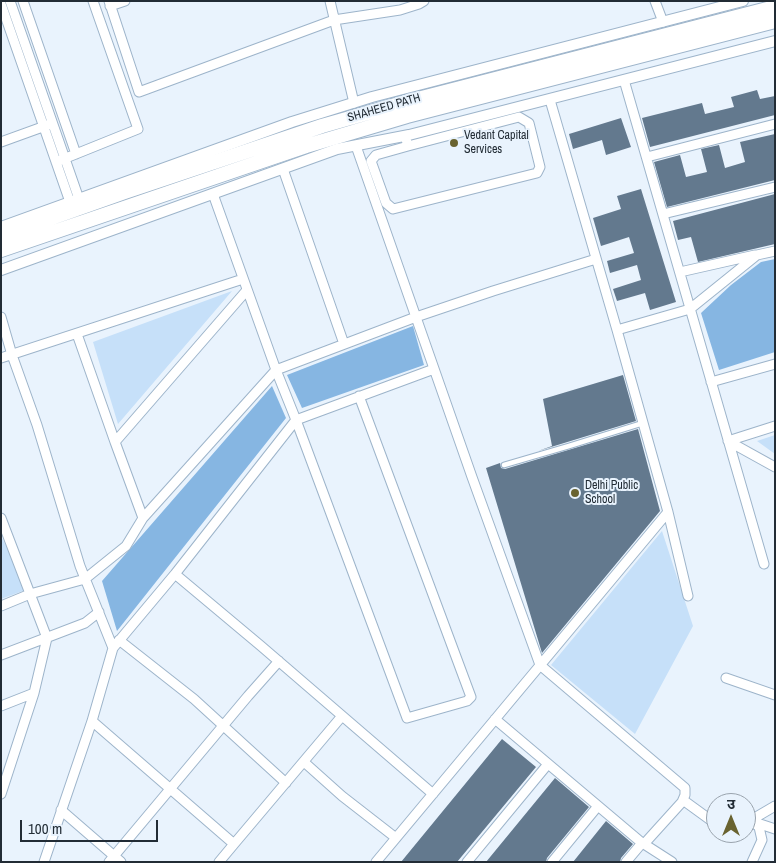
<!DOCTYPE html>
<html>
<head>
<meta charset="utf-8">
<style>
  body { margin:0 }
  #map { position:relative; width:776px; height:863px; overflow:hidden; background:#e9f3fd; font-family:"Archivo Narrow","Noto Sans Devanagari",sans-serif }
  canvas { display:block }
  .frame { position:absolute; inset:0; border:2px solid #222c35; pointer-events:none }
  .north { position:absolute; left:706px; top:793px; width:50px; height:50px; box-sizing:border-box; background:#e9f3fd; border:1px solid #99a3ad; border-radius:50%; rotate:0deg; font-size:14px; font-weight:700; line-height:20px; text-align:center; color:#222c35 }
  .north::after { content:''; display:block; margin:auto; width:18px; height:22px; background:#696330; clip-path:polygon(50% 0,100% 100%,50% 72%,0 100%) }
  .scale { position:absolute; left:20px; top:820px; width:138px; height:22px; box-sizing:border-box; border:2px solid #222c35; border-top:0; padding-left:6px; font-size:15px; line-height:18px; white-space:nowrap; color:#222c35; -webkit-text-stroke:4px #e9f3fd; paint-order:stroke }
</style>
</head>
<body>
<div id="map">
<canvas width="776" height="863"></canvas>
<div class="frame"></div>
<div class="north">उ</div>
<div class="scale">100 m</div>
</div>
<script>
const ctx = document.querySelector('canvas').getContext('2d');
ctx.lineJoin = 'round';
function paint(path, color) { ctx.fillStyle = color; ctx.fill(path, 'evenodd'); }
const poly = rows => new Path2D(rows.map(r => 'M' + r).join(''));
function trace(path, color, width, dash) { ctx.strokeStyle = color; ctx.lineWidth = width; ctx.lineCap = dash ? 'butt' : 'round'; ctx.setLineDash(dash || []); ctx.stroke(path); }
function label(font, color, halo, rows, align = 'center') {
  ctx.font = font + ' "Archivo Narrow",sans-serif'; ctx.lineWidth = 4; ctx.setLineDash([]); ctx.textBaseline = 'middle'; ctx.strokeStyle = halo; ctx.fillStyle = color; for (const [text, x, y, turn = 0] of rows) {
    ctx.save(); ctx.translate(x, y); ctx.rotate((+turn || 0) * Math.PI / 180); ctx.textAlign = isNaN(turn) ? turn : align; if (halo) ctx.strokeText(text, 0, 0); ctx.fillText(text, 0, 0); ctx.restore();
  }
}
paint(poly([
  [232,291,118,424,93,342],
  [775,435,775,454,757,441],
  [662,531,693,626,635,734,551,665],
  [1,538,2,538,28,589,1,599]
]), '#c6e0f9');
paint(poly([
  [775,259,775,352,719,370,701,313,731,285,761,262],
  [413,326,424,365,302,408,287,375],
  [272,386,286,418,117,631,102,581]
]), '#86b6e2');
paint(poly([
  [757,90,760,99,775,96,775,115,650,147,642,118,702,103,705,114,734,107,731,97],
  [621,118,631,147,606,155,602,140,573,149,569,134],
  [775,134,775,180,667,207,654,162,680,155,686,177,707,172,701,149,719,145,725,168,745,162,740,142],
  [641,189,676,302,650,310,645,293,617,301,613,289,641,280,637,265,610,273,607,261,634,253,629,237,601,246,593,218,621,209,617,196],
  [775,194,775,244,698,262,691,237,678,240,673,221],
  [623,375,636,421,538,451,552,446,543,399],
  [638,429,660,511,542,653,486,468,500,463,501,468,505,469],
  [502,739,536,767,457,862,401,862],
  [555,778,589,807,547,858,546,862,486,862],
  [606,821,633,844,621,858,620,862,573,862]
]), '#63798e');
const service = poly([
  [504,465,569,446,643,423]
]);
const minor = poly([
  [10,1,79,199],
  [23,1,76,154],
  [109,1,139,92,334,20,400,10,419,4,424,1],
  [330,1,354,103],
  [655,1,663,22],
  [1,4,70,202],
  [110,6,125,1],
  [624,80,764,564],
  [550,100,617,330,668,512,688,596],
  [405,136,408,146,376,155,371,161,386,203,393,209,537,173,540,167,529,123,519,117,408,146],
  [1,142,48,125],
  [356,146,472,477,540,665,685,788,685,795,682,802,644,844,642,843],
  [647,157,775,124],
  [56,162,138,129,93,1],
  [283,169,344,344],
  [213,194,276,370,296,420,407,718,467,701,471,697,359,396],
  [663,214,775,187],
  [680,272,755,255],
  [247,290,115,442,143,518,276,370,416,317,493,291,596,259],
  [1,317,12,355,37,425,80,566,113,648,92,721,44,862],
  [617,330,690,309,757,255,775,251],
  [77,334,115,442],
  [1,358,243,279],
  [711,382,775,364],
  [775,426,728,441,775,467],
  [1,518,47,638,34,693,1,794],
  [175,574,261,646,433,794],
  [1,606,30,594,85,579,126,546,143,518],
  [119,640,194,699,286,783],
  [113,648,175,574,296,420,434,369],
  [1,655,85,623,99,612],
  [726,678,775,695],
  [1,706,34,693],
  [495,719,642,843,626,862],
  [92,721,234,844,342,716],
  [304,762,342,796,396,838],
  [683,800,716,824],
  [61,810,121,862],
  [751,821,759,827,762,840,752,862],
  [754,822,775,829],
  [746,823,775,806],
  [644,844,672,862],
  [109,862,248,696,279,661],
  [219,862,234,844],
  [376,862,668,512],
  [467,862,548,764],
  [552,862,598,806]
]);
const tertiary = poly([
  [1,227,292,122,372,97,743,1],
  [1,270,337,149,409,135,775,41]
]);
const trunk = poly([
  [1,236,125,192,322,126,406,102,775,7],
  [1,250,306,146,407,116,775,21]
]);
trace(service, '#9db4ca', 7);
trace(minor, '#9db4ca', 11);
trace(tertiary, '#9db4ca', 12);
trace(trunk, '#9db4ca', 16);
trace(service, '#fff', 4.5);
trace(minor, '#fff', 9);
trace(tertiary, '#fff', 10);
trace(trunk, '#fff', 14);
for (const [x, y, r, color] of [
  [454,143,5,"#696330"],
  [575,493,5,"#696330"]
]) { const dot = new Path2D(); dot.arc(x, y, r, 0, 2 * Math.PI); ctx.fillStyle = color; ctx.fill(dot); trace(dot, '#e9f3fd', 2); }
label('12px', '#222c35', '#e9f3fd', [
  ["SHAHEED PATH",384,108,-16]
]);
label('12px', '#222c35', '#e9f3fd', [
  ["Vedant Capital",464,136],
  ["Services",464,150],
  ["Delhi Public",585,486],
  ["School",585,500]
], 'left');
</script>
</body>
</html>
